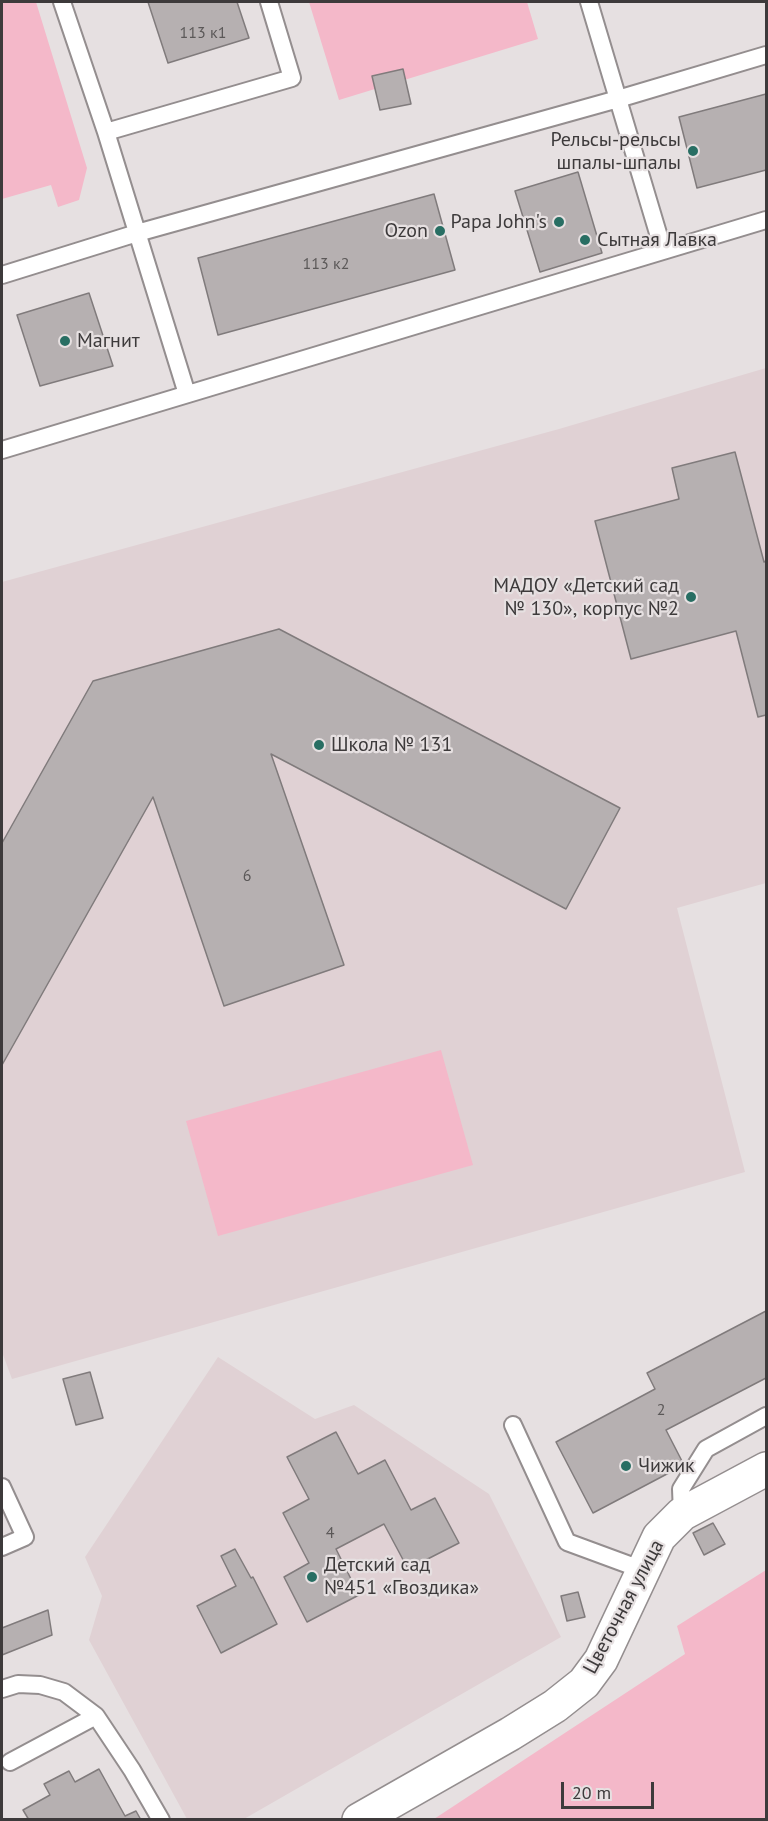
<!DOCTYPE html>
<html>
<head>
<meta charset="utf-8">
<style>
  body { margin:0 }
  #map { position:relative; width:768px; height:1821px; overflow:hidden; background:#e6e0e1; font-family:"PT Sans",sans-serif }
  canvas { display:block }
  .frame { position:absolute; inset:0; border:3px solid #3d3a3b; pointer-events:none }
  .scale { position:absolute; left:561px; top:1782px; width:93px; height:27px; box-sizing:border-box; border:3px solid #3d3a3b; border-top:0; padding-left:8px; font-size:18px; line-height:21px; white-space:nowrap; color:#3d3a3b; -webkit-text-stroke:4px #e6e0e1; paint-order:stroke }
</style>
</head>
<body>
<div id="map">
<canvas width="768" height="1821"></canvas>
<div class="frame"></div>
<div class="scale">20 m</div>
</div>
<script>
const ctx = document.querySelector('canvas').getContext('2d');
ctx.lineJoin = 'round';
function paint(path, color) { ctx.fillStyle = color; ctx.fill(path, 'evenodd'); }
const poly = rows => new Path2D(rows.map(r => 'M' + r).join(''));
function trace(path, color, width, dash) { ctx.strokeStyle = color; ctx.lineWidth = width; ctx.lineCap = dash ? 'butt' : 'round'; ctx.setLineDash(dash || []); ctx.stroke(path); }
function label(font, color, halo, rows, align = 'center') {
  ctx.font = font + ' "PT Sans",sans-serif'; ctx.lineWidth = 4.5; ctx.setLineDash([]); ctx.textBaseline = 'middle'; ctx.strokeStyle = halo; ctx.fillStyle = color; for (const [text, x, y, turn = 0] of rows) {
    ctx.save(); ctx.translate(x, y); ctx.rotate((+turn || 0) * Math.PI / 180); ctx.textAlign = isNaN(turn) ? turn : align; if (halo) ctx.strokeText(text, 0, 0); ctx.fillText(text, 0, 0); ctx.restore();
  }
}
paint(poly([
  [766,368,766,883,677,908,745,1172,12,1379,2,1352,2,582,559,429],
  [218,1357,315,1419,354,1405,489,1494,561,1637,244,1819,187,1819,89,1640,102,1596,85,1557]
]), '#e0d1d4');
paint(poly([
  [2,2,36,2,87,168,79,200,58,207,51,185,2,199],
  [309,2,527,2,538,39,339,100],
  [441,1050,473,1165,218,1236,186,1121],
  [766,1570,766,1819,434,1819,685,1654,677,1626]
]), '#f4b8c9');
const building = poly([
  [148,2,237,2,249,38,168,63,148,2],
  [403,69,411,104,380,110,372,76,403,69],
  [766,94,766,170,697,188,679,117,766,94],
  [578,172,602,253,540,272,515,191,578,172],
  [434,194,455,270,218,335,198,258,434,194],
  [89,293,113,366,40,386,17,315,89,293],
  [735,452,764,562,766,561,766,715,758,717,736,631,631,659,595,521,679,499,672,468,735,452],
  [279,629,620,808,566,909,271,754,344,965,224,1006,153,797,2,1065,2,843,93,681,279,629],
  [766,1311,766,1378,666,1430,684,1465,593,1513,556,1442,655,1389,647,1373,766,1311],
  [90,1372,103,1418,76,1425,63,1379,90,1372],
  [336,1432,358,1474,385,1460,411,1510,435,1498,459,1543,408,1569,384,1524,336,1549,359,1595,307,1622,284,1577,309,1563,283,1513,309,1499,287,1457,336,1432],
  [713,1523,725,1544,704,1555,693,1533,713,1523],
  [235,1549,251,1578,253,1577,277,1624,221,1653,197,1606,236,1586,221,1556,235,1549],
  [578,1592,585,1617,567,1621,561,1596,578,1592],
  [48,1610,52,1635,2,1655,2,1628,48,1610],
  [99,1769,125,1816,136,1811,141,1820,29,1820,23,1810,50,1795,44,1784,69,1771,75,1782,99,1769]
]);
paint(building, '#b6b0b1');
trace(building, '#807b7c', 1.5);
const lane = poly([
  [62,2,106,132,187,394],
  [589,2,663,250],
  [106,132,292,78,269,2],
  [2,275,137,233,618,99,766,55],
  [2,450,766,220],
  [513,1425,567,1542,643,1570],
  [2,1487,25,1537,2,1547],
  [682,1514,681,1489,706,1449,766,1416],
  [2,1689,18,1684,40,1685,64,1692,96,1716,132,1770,161,1820],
  [10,1762,96,1716]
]);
const street = poly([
  [359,1820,510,1734,555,1706,584,1683,601,1660,659,1537,682,1514,766,1469]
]);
trace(lane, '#948e8f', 20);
trace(street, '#948e8f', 36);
trace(lane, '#fff', 16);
trace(street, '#fff', 33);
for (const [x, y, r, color] of [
  [693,151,6,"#286e63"],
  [559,222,6,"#286e63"],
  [440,231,6,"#286e63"],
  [585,240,6,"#286e63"],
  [65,341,6,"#286e63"],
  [691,597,6,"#286e63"],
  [319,745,6,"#286e63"],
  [626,1466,6,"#286e63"],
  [312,1577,6,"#286e63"]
]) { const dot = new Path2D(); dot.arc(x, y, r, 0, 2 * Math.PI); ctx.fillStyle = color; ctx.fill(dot); trace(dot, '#e6e0e1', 2); }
label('16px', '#5b5858', null, [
  ["113 к1",203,33],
  ["113 к2",326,264],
  ["6",247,876],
  ["2",661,1410],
  ["4",330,1533]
]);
label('20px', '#3d3a3b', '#e6e0e1', [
  ["Рельсы-рельсы",681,140,"right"],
  ["шпалы-шпалы",681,163,"right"],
  ["Papa John's",547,222,"right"],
  ["Ozon",428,231,"right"],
  ["Сытная Лавка",597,240],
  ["Магнит",77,341],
  ["МАДОУ «Детский сад",679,586,"right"],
  ["№ 130», корпус №2",679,609,"right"],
  ["Школа № 131",331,745],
  ["Чижик",638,1466],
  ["Детский сад",324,1565],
  ["№451 «Гвоздика»",324,1588]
], 'left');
label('20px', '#3d3a3b', '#e6e0e1', [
  ["Цветочная улица",624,1607,-62]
]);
</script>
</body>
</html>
